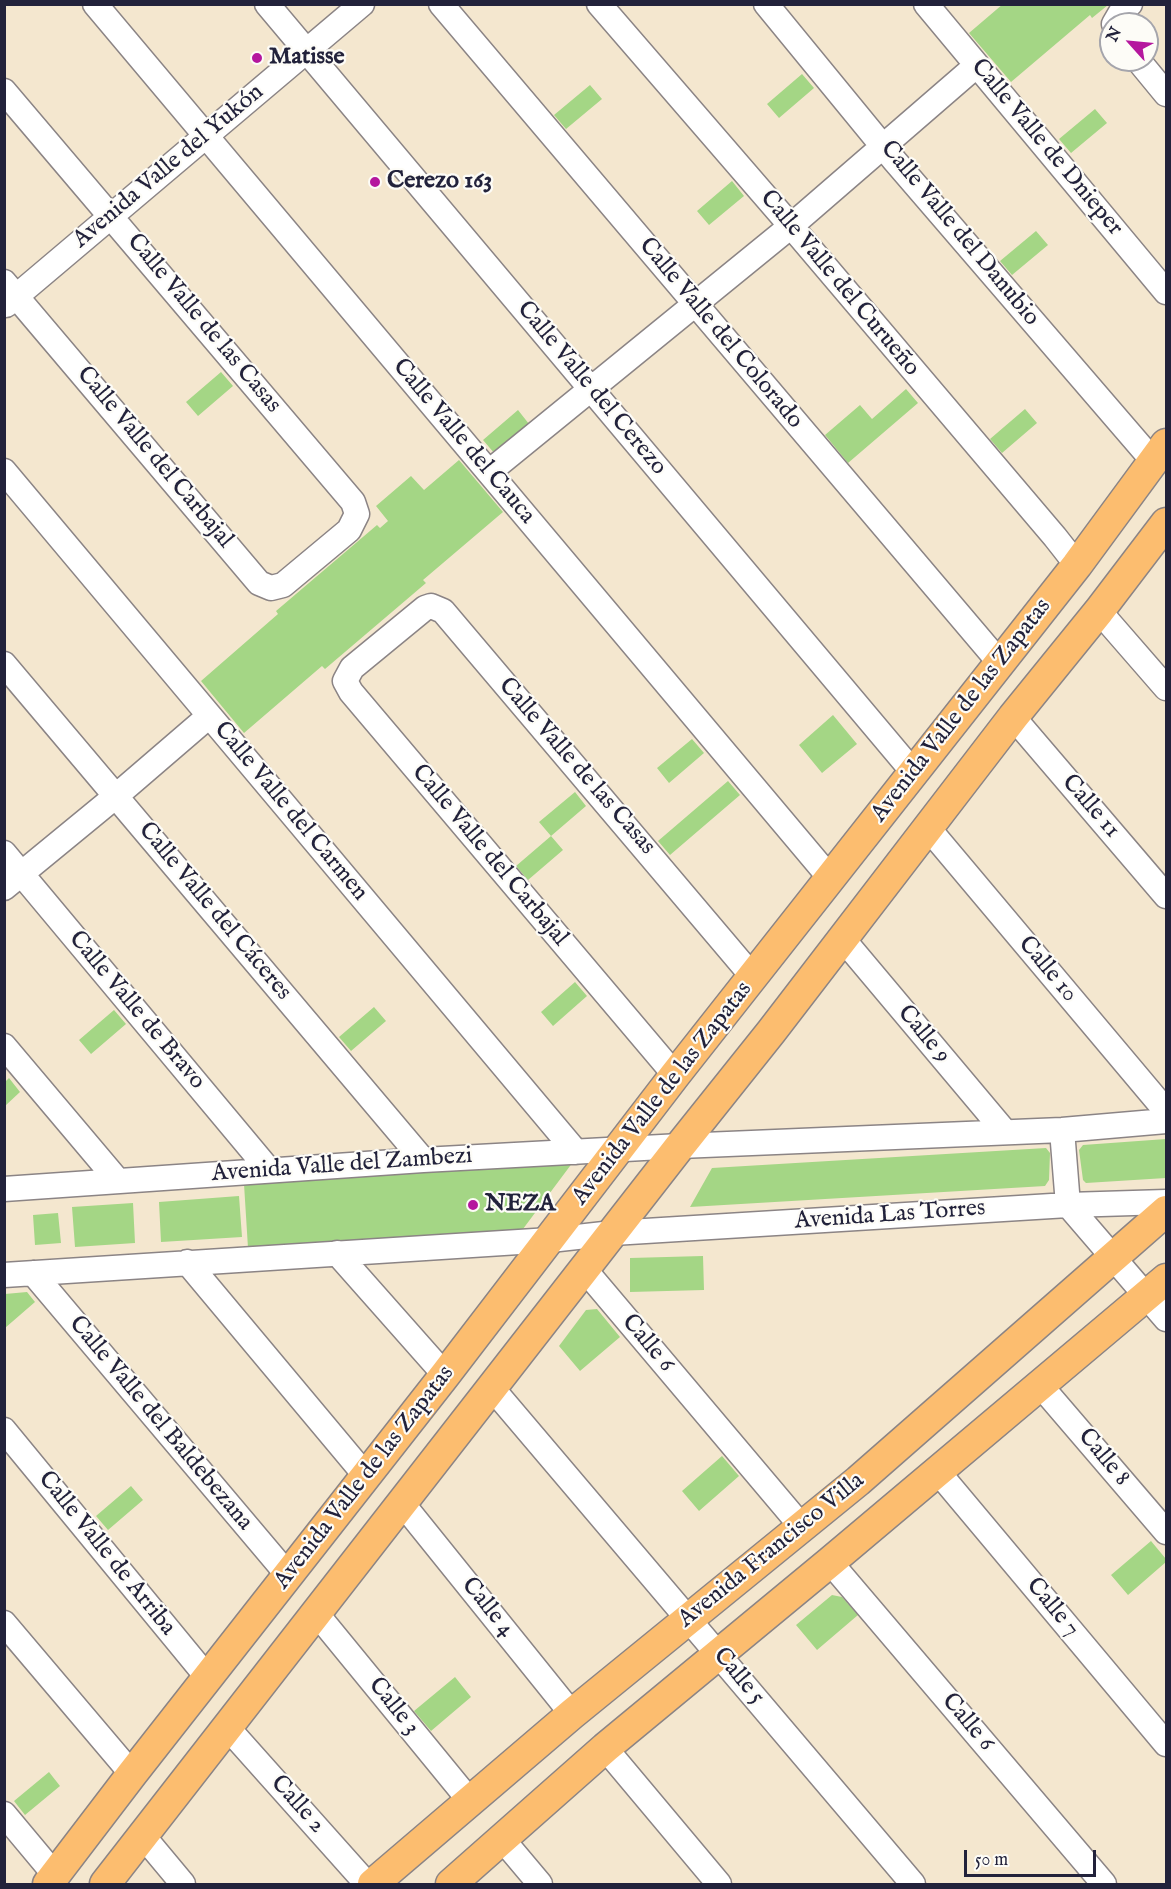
<!DOCTYPE html>
<html>
<head>
<meta charset="utf-8">
<style>
  body { margin:0 }
  #map { position:relative; width:1171px; height:1889px; overflow:hidden; background:#f4e7cf; font-family:"IM FELL English",serif }
  canvas { display:block }
  .frame { position:absolute; inset:0; border:6px solid #22223b; pointer-events:none }
  .north { position:absolute; left:1099px; top:12px; width:60px; height:60px; box-sizing:border-box; background:#fdfcf7; border:2px solid #a5a5ac; border-radius:50%; rotate:297deg; font-size:16px; font-weight:700; line-height:24px; text-align:center; color:#22223b }
  .north::after { content:''; display:block; margin:auto; width:21px; height:27px; background:#b5179e; clip-path:polygon(50% 0,100% 100%,50% 72%,0 100%) }
  .scale { position:absolute; left:964px; top:1850px; width:132px; height:27px; box-sizing:border-box; border:3px solid #22223b; border-top:0; padding-left:8px; font-size:18px; line-height:21px; white-space:nowrap; color:#22223b; -webkit-text-stroke:4px #fdfcf7; paint-order:stroke }
</style>
</head>
<body>
<div id="map">
<canvas width="1171" height="1889"></canvas>
<div class="frame"></div>
<div class="north">N</div>
<div class="scale">50 m</div>
</div>
<script>
const ctx = document.querySelector('canvas').getContext('2d');
ctx.lineJoin = 'round';
function paint(path, color) { ctx.fillStyle = color; ctx.fill(path, 'evenodd'); }
const poly = rows => new Path2D(rows.map(r => 'M' + r).join(''));
function trace(path, color, width, dash) { ctx.strokeStyle = color; ctx.lineWidth = width; ctx.lineCap = dash ? 'butt' : 'round'; ctx.setLineDash(dash || []); ctx.stroke(path); }
function label(font, color, halo, rows, align = 'center') {
  ctx.font = font + ' "IM FELL English",serif'; ctx.lineWidth = 4.5; ctx.setLineDash([]); ctx.textBaseline = 'middle'; ctx.strokeStyle = halo; ctx.fillStyle = color; for (const [text, x, y, turn = 0] of rows) {
    ctx.save(); ctx.translate(x, y); ctx.rotate((+turn || 0) * Math.PI / 180); ctx.textAlign = isNaN(turn) ? turn : align; if (halo) ctx.strokeText(text, 0, 0); ctx.fillText(text, 0, 0); ctx.restore();
  }
}
paint(poly([
  [1003,4,1108,4,1108,5,1092,18,1090,15,1011,82,969,33],
  [802,74,814,88,779,118,767,104],
  [590,85,602,99,566,129,554,115],
  [1095,109,1107,123,1071,153,1059,139],
  [732,181,744,196,709,225,697,211],
  [1036,231,1048,245,1012,275,1000,261],
  [221,372,233,386,198,416,186,402],
  [906,389,918,403,848,463,825,435,860,405,872,419],
  [1025,409,1037,423,1002,453,990,439],
  [518,410,529,424,495,454,483,440],
  [459,460,503,512,423,580,426,583,325,669,322,666,244,733,201,681,278,614,276,611,377,525,380,528,388,521,376,506,411,476,424,490],
  [833,715,857,744,822,773,799,745],
  [692,739,704,753,669,783,657,768],
  [728,781,740,795,670,855,658,841],
  [575,792,586,806,551,836,563,850,528,880,516,866,551,836,539,822],
  [575,982,587,996,553,1026,541,1012],
  [374,1007,386,1021,351,1051,339,1037],
  [114,1010,126,1024,91,1054,79,1040],
  [9,1078,20,1092,5,1106,5,1082],
  [1166,1139,1166,1178,1086,1183,1083,1180,1079,1150,1083,1145],
  [1046,1148,1050,1153,1049,1180,1045,1186,690,1207,712,1168],
  [573,1162,520,1233,248,1248,244,1184],
  [239,1196,242,1237,161,1242,159,1202],
  [133,1203,135,1243,75,1247,72,1207],
  [58,1213,61,1243,35,1245,33,1215],
  [703,1256,704,1290,630,1292,630,1258],
  [27,1292,35,1302,5,1328,5,1294],
  [597,1309,620,1337,580,1371,559,1346,586,1310],
  [722,1456,739,1476,699,1511,682,1491],
  [131,1486,143,1500,108,1530,96,1516],
  [1151,1541,1166,1559,1166,1562,1128,1595,1111,1575],
  [832,1595,842,1597,858,1615,817,1650,796,1625],
  [455,1677,471,1697,431,1731,414,1711],
  [49,1772,60,1786,25,1815,14,1801]
]), '#a4d685');
const minor = poly([
  [95,4,831,879],
  [267,4,914,773],
  [441,4,1000,663],
  [599,4,791,226,1055,537,1077,565],
  [766,4,894,160,1154,462],
  [926,4,1166,292],
  [1114,24,1121,12,1130,4],
  [1138,60,1166,94],
  [4,91,353,502,357,514,349,530,283,585,271,588,259,583,4,282],
  [6,305,362,4],
  [4,471,576,1152],
  [489,472,791,226,977,65],
  [1099,611,1166,688],
  [4,664,423,1160],
  [1013,717,1166,896],
  [928,828,1166,1111],
  [4,853,268,1169],
  [4,888,116,796,209,716],
  [842,938,1005,1132],
  [4,1046,118,1181],
  [675,1075,351,692,345,681,352,668,425,608,431,606,443,611,753,977],
  [1062,1130,1068,1205,1166,1319],
  [4,1189,423,1160,680,1146,1062,1130,1166,1121],
  [337,1253,445,1375],
  [187,1262,366,1476],
  [585,1270,802,1527],
  [33,1273,288,1575],
  [4,1275,550,1240,613,1233,1068,1205,1166,1202],
  [1040,1385,1166,1532],
  [492,1388,913,1884],
  [4,1430,208,1678],
  [938,1472,1166,1744],
  [402,1503,572,1714],
  [830,1562,1104,1884],
  [316,1613,470,1801],
  [4,1623,132,1774],
  [226,1726,367,1884],
  [605,1748,719,1884],
  [4,1814,55,1875],
  [143,1836,183,1884],
  [503,1840,540,1884]
]);
const major = poly([
  [48,1884,132,1774,445,1375,675,1075,1077,565,1166,444],
  [105,1884,680,1146,771,1032,1013,717,1099,611,1166,523],
  [373,1884,572,1714,858,1481,1166,1211],
  [451,1884,605,1748,830,1562,1166,1279]
]);
trace(minor, '#8b8485', 27);
trace(major, '#8b8485', 33);
trace(minor, '#fff', 24);
trace(major, '#fcbd6f', 30);
for (const [x, y, r, color] of [
  [257,58,6,"#b5179e"],
  [375,182,6,"#b5179e"],
  [473,1205,6,"#b5179e"]
]) { const dot = new Path2D(); dot.arc(x, y, r, 0, 2 * Math.PI); ctx.fillStyle = color; ctx.fill(dot); trace(dot, '#fdfcf7', 2); }
label('bold 24px', '#22223b', '#fdfcf7', [
  ["Matisse",269,58],
  ["Cerezo 163",387,182],
  ["NEZA",485,1205]
], 'left');
label('24px', '#22223b', '#fdfcf7', [
  ["Calle Valle de Dnieper",1046,148,50],
  ["Avenida Valle del Yukón",169,167,-40],
  ["Calle Valle del Danubio",959,234,50],
  ["Calle Valle del Curueño",839,284,50],
  ["Calle Valle de las Casas",203,324,50],
  ["Calle Valle del Colorado",720,334,50],
  ["Calle Valle del Cerezo",591,389,50],
  ["Calle Valle del Cauca",463,442,50],
  ["Calle Valle del Carbajal",154,458,50],
  ["Avenida Valle de las Zapatas",962,711,-52],
  ["Calle Valle de las Casas",576,767,49],
  ["Calle 11",1090,807,49],
  ["Calle Valle del Carmen",290,812,50],
  ["Calle Valle del Carbajal",489,856,50],
  ["Calle Valle del Cáceres",214,912,50],
  ["Calle 10",1047,970,50],
  ["Calle Valle de Bravo",136,1011,50],
  ["Calle 9",923,1035,50],
  ["Avenida Valle de las Zapatas",663,1094,-52],
  ["Avenida Valle del Zambezi",342,1166,-4],
  ["Avenida Las Torres",890,1216,-4],
  ["Calle 6",647,1344,50],
  ["Calle Valle del Baldebezana",160,1424,50],
  ["Calle 8",1103,1458,50],
  ["Avenida Valle de las Zapatas",365,1478,-52],
  ["Avenida Francisco Villa",772,1551,-39],
  ["Calle Valle de Arriba",106,1554,51],
  ["Calle 4",487,1608,51],
  ["Calle 7",1052,1608,50],
  ["Calle 5",738,1677,50],
  ["Calle 3",393,1707,51],
  ["Calle 6",967,1723,50],
  ["Calle 2",297,1805,48]
]);
</script>
</body>
</html>
